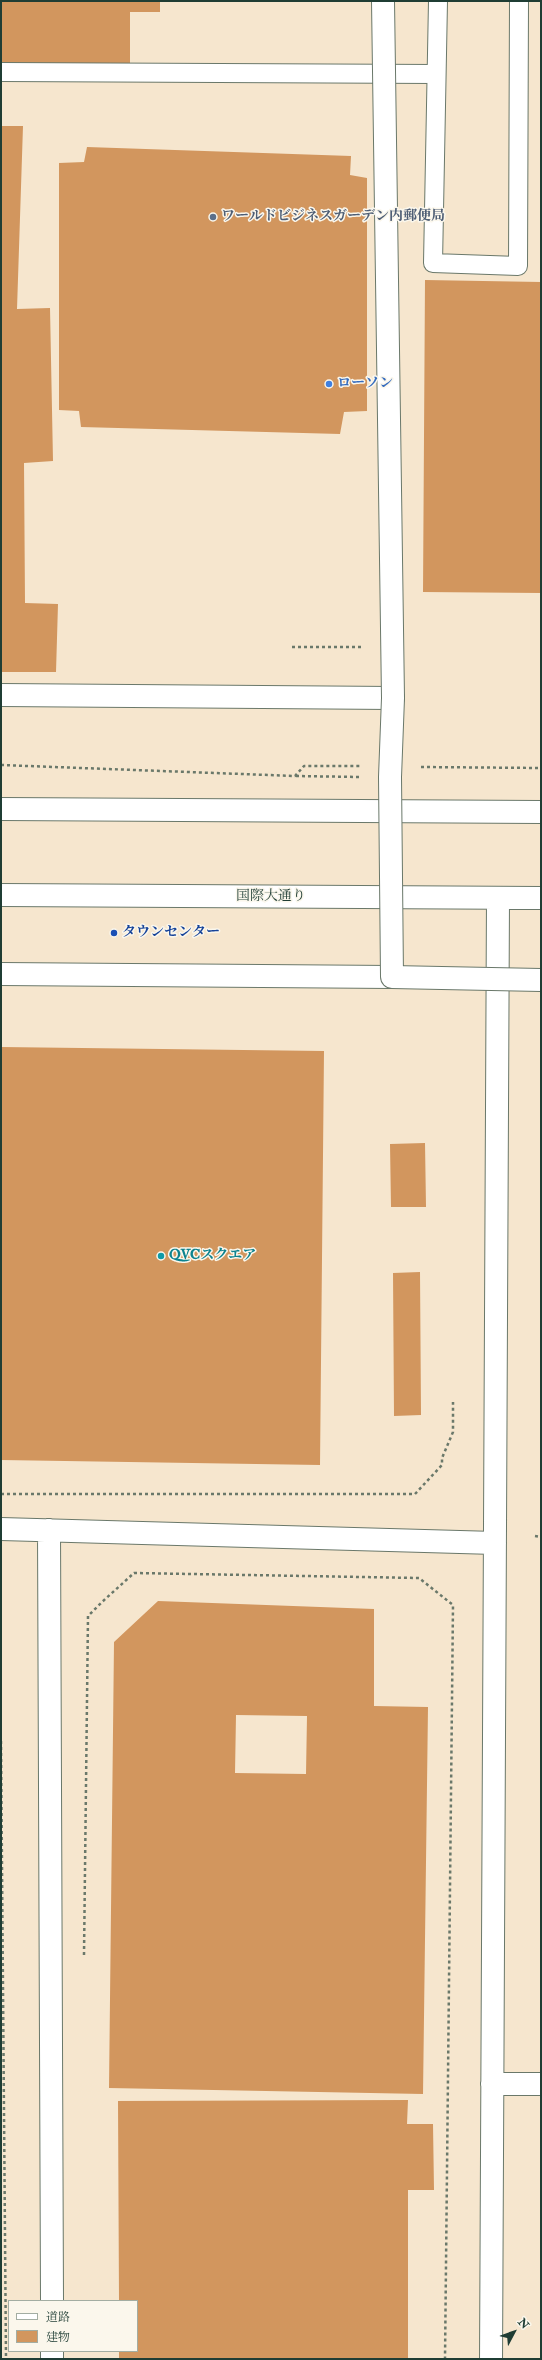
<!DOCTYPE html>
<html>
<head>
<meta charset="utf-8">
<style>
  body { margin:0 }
  #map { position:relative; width:542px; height:2360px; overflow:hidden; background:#f6e6ce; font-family:"IM FELL Double Pica","Noto Serif JP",serif }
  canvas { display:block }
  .frame { position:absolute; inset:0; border:2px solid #1f3d34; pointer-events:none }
  .legend { position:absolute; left:8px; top:2300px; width:130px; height:52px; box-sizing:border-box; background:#fbf7ec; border:1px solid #a3ada2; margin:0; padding:5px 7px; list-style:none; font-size:12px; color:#1f3d34 }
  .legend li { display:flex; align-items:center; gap:8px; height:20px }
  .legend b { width:20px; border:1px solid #a3ada2 }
  .north { position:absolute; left:494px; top:2312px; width:40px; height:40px; -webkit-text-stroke:3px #fbf7ec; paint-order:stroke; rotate:49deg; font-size:11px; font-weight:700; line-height:16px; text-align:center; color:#1f3d34 }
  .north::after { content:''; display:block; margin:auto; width:14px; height:18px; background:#1f3d34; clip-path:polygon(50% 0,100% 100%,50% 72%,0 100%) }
</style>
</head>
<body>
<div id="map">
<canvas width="542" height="2360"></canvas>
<div class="frame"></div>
<ul class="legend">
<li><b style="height:5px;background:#fff"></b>道路</li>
<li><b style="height:11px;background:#d2965e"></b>建物</li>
</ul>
<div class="north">N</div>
</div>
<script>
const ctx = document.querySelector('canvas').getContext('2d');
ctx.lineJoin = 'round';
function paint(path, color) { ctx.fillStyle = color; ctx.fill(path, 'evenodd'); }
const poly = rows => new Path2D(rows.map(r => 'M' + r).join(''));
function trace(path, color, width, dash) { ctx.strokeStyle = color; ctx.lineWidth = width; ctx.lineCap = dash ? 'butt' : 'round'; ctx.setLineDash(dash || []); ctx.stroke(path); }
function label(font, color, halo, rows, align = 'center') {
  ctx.font = font + ' "IM FELL Double Pica","Noto Serif JP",serif'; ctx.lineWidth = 3; ctx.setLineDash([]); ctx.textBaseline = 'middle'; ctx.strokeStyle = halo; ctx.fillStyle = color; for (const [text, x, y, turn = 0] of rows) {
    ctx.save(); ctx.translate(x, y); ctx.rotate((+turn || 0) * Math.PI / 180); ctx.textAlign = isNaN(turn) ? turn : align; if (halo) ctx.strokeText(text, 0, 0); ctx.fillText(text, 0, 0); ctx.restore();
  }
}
paint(poly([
  [1,1,160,1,160,12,130,12,130,64,1,63],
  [1,126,23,126,17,309,50,308,53,461,24,463,25,603,58,604,56,672,1,672],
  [87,147,351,156,350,175,367,178,367,411,344,412,340,434,81,427,79,411,59,410,59,163,84,162],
  [425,280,541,282,541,593,423,592],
  [1,1047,324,1051,320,1465,1,1460],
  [425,1143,426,1207,391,1207,390,1144],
  [420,1272,421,1415,394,1416,393,1273],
  [158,1601,374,1609,374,1706,428,1707,423,2094,109,2088,114,1642],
  [236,1715,307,1716,306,1774,235,1773],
  [408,2100,407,2124,433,2124,434,2190,408,2190,408,2359,119,2359,119,2351,137,2351,137,2301,119,2301,118,2101]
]), '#d2965e');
const service = poly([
  [438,1,433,263,518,266,519,1],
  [1,72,436,74]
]);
const pedestrian = poly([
  [1,695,393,698],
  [1,974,392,977]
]);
const tertiary = poly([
  [1,809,541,812],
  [1,895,541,898],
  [1,1529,495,1543],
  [49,1530,52,2301],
  [492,2084,541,2084],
  [52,2351,52,2359],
  [491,2359,498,898]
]);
trace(service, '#6a786a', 20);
trace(pedestrian, '#6a786a', 24);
trace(tertiary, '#6a786a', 24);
trace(poly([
  [292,647,361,647],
  [1,765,295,776,304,766,360,766],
  [421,767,541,768],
  [296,776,359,777],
  [1,1494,415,1494,442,1465,442,1458,453,1432,453,1402],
  [535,1536,541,1537],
  [1,1741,6,2359],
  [84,1955,88,1616,102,1602,134,1573,419,1578,453,1605,445,2359]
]), '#6a786a', 2.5, [3, 3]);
trace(service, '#fff', 18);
trace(pedestrian, '#fff', 22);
trace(tertiary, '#fff', 22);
const pedestrianBridge = poly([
  [383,1,393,698,390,777,392,977,541,980]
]);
trace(pedestrianBridge, '#6a786a', 24, []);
trace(pedestrianBridge, '#fff', 22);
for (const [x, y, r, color] of [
  [213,217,4,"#5c6f8a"],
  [329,384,4,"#3f7fe0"],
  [114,933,4,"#1a4fb4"],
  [161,1256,4,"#0f9aa8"]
]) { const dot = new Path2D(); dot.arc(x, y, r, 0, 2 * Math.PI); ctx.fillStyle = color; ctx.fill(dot); trace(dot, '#fbf7ec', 1.5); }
label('bold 14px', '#4e5e75', '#fbf7ec', [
  ["ワールドビジネスガーデン内郵便局",221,217]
], 'left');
label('bold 14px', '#366cbe', '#fbf7ec', [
  ["ローソン",337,384]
], 'left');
label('14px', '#1f3d34', '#fbf7ec', [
  ["国際大通り",271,897]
]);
label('bold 14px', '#164399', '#fbf7ec', [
  ["タウンセンター",122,933]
], 'left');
label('bold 14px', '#0d838f', '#fbf7ec', [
  ["QVCスクエア",169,1256]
], 'left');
</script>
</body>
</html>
